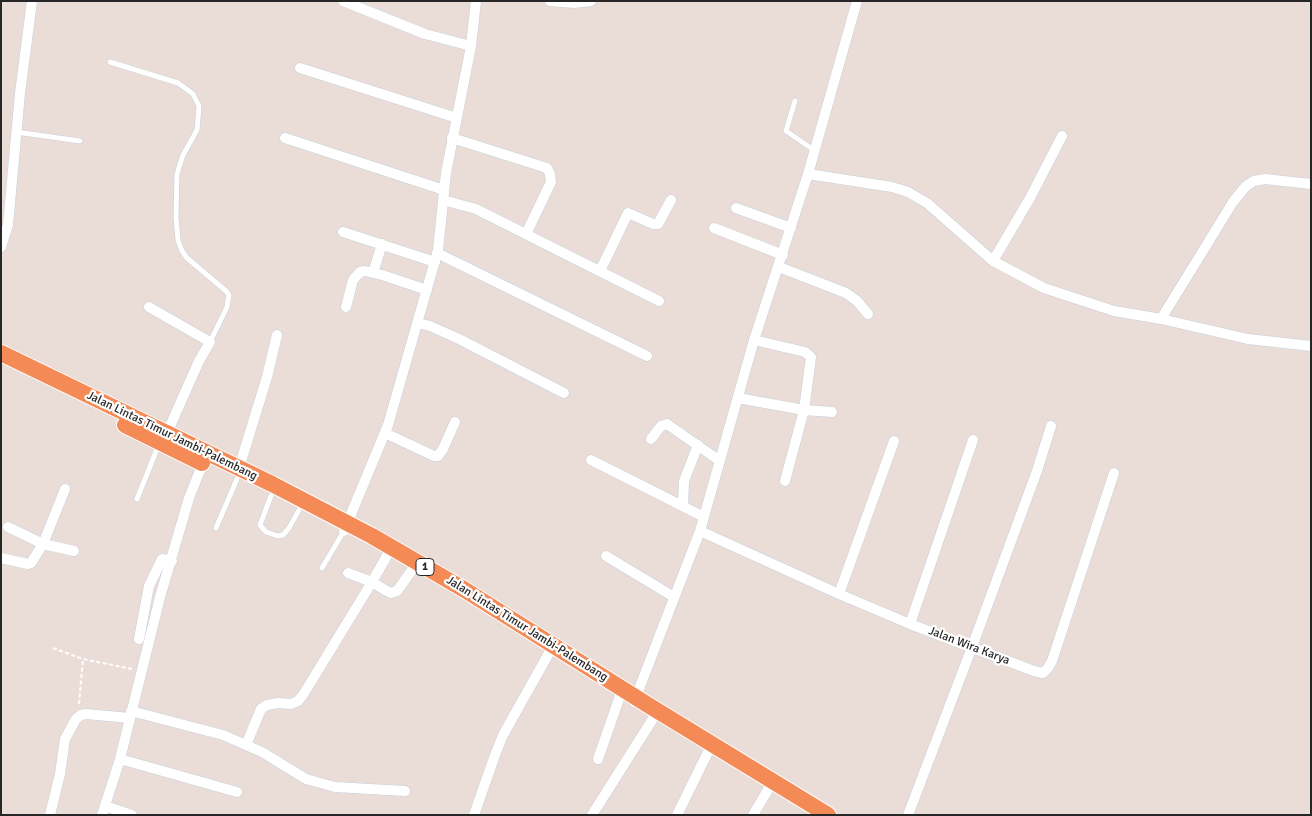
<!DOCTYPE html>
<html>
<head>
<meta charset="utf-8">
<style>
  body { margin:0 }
  #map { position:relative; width:1312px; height:816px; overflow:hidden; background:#eaddd8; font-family:Signika,sans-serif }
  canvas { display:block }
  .frame { position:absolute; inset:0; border:2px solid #272727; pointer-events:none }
</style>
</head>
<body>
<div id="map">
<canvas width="1312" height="816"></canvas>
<div class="frame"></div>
</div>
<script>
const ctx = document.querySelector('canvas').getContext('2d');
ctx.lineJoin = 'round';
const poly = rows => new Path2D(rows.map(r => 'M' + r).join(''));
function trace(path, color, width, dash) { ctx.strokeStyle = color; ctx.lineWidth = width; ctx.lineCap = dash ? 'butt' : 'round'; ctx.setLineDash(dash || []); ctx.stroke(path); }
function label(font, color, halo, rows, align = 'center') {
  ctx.font = font + ' Signika,sans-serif'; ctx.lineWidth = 4.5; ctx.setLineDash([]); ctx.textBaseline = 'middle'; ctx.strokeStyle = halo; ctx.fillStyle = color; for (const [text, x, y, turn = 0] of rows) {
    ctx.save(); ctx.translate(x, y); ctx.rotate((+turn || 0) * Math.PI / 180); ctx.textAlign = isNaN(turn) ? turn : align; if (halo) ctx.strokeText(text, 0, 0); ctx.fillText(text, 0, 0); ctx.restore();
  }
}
const service = poly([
  [110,62,178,83,193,94,199,106,197,130,183,155,177,174,176,217,178,240,182,251,187,258,226,291,229,295,227,307,210,342],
  [795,101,786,131,814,150],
  [16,132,80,141],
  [271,496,260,525,266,532,278,536,283,535,289,528,299,510],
  [137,499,159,444],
  [216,528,237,479],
  [322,568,344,531]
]);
const minor = poly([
  [343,1,425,34,471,46],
  [550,1,574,3,591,1],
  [300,68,457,118],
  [285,138,444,190],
  [452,138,547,168,550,174,551,182,526,234],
  [808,174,892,187,908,192,927,203,993,261,1044,288,1114,311,1161,319,1233,202,1246,186,1254,181,1265,179,1311,184],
  [443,200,476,209,659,301],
  [736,208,791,228],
  [714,228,783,255],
  [343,232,435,262],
  [1,247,8,225,20,93,32,1],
  [437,253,647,356],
  [993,261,1030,198,1062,136],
  [779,267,846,293,857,301,868,314],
  [600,271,628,213,653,224,658,224,671,200],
  [373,273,382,244],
  [149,307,210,342,199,361,167,433],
  [346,307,353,280,360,272,365,271,382,275,427,290],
  [1161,319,1248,339,1311,346],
  [418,323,430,326,459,339,564,393],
  [754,340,805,352,811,357,804,410,785,481],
  [738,398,804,410,832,412],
  [385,433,434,456,438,456,443,449,455,422],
  [651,439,661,426,667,424,720,461],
  [591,460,704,517],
  [239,468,267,377,277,335],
  [683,505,684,481,698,445],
  [8,527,43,544,74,551],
  [344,531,388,425,438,250,446,173,471,46,476,1],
  [700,531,839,594,910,624,1034,671,1043,673,1048,668,1052,661,1114,473],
  [388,554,372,582,385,590,391,593,397,591,412,570],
  [606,556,674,597],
  [1,558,28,564,31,563,43,544,65,489],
  [839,594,894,441],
  [910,624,973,440],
  [139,639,149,586,162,559,172,561],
  [634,702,700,531,754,340,808,174,857,1],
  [131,711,223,735,262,752,306,779,335,787,405,791],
  [246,745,261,709,267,705,278,703,291,704,298,701,303,695,372,582,348,573],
  [120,759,237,792],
  [598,759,620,696],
  [105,806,132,815],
  [50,815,60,774,65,739,76,719,81,715,86,714,130,718],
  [102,815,120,759,160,597,189,498,203,463],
  [474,815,495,755,503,735,549,653],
  [592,815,654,717],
  [677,815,708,752],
  [753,815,769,788],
  [908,815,972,647,1037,471,1051,426]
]);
const trunk = poly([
  [1,353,272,484,372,536,465,590,648,705,828,815],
  [125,425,202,463]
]);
trace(service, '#c7cfd9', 6);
trace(minor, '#c7cfd9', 11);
trace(trunk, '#fff', 18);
trace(poly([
  [53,648,83,659,132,669],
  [79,704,83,659]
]), '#fff', 2, [4, 2.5]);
trace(service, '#fff', 5);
trace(minor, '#fff', 10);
trace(trunk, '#f48a56', 16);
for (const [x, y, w] of [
  [425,567,18]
]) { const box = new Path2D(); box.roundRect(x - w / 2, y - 8.5, w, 17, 4); ctx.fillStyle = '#fff'; ctx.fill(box); trace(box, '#272727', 1); }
label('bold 11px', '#272727', null, [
  ["1",425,567]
]);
label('12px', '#272727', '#fff', [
  ["Jalan Lintas Timur Jambi-Palembang",172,436,26],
  ["Jalan Lintas Timur Jambi-Palembang",527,629,32],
  ["Jalan Wira Karya",969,646,21]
]);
</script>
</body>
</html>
